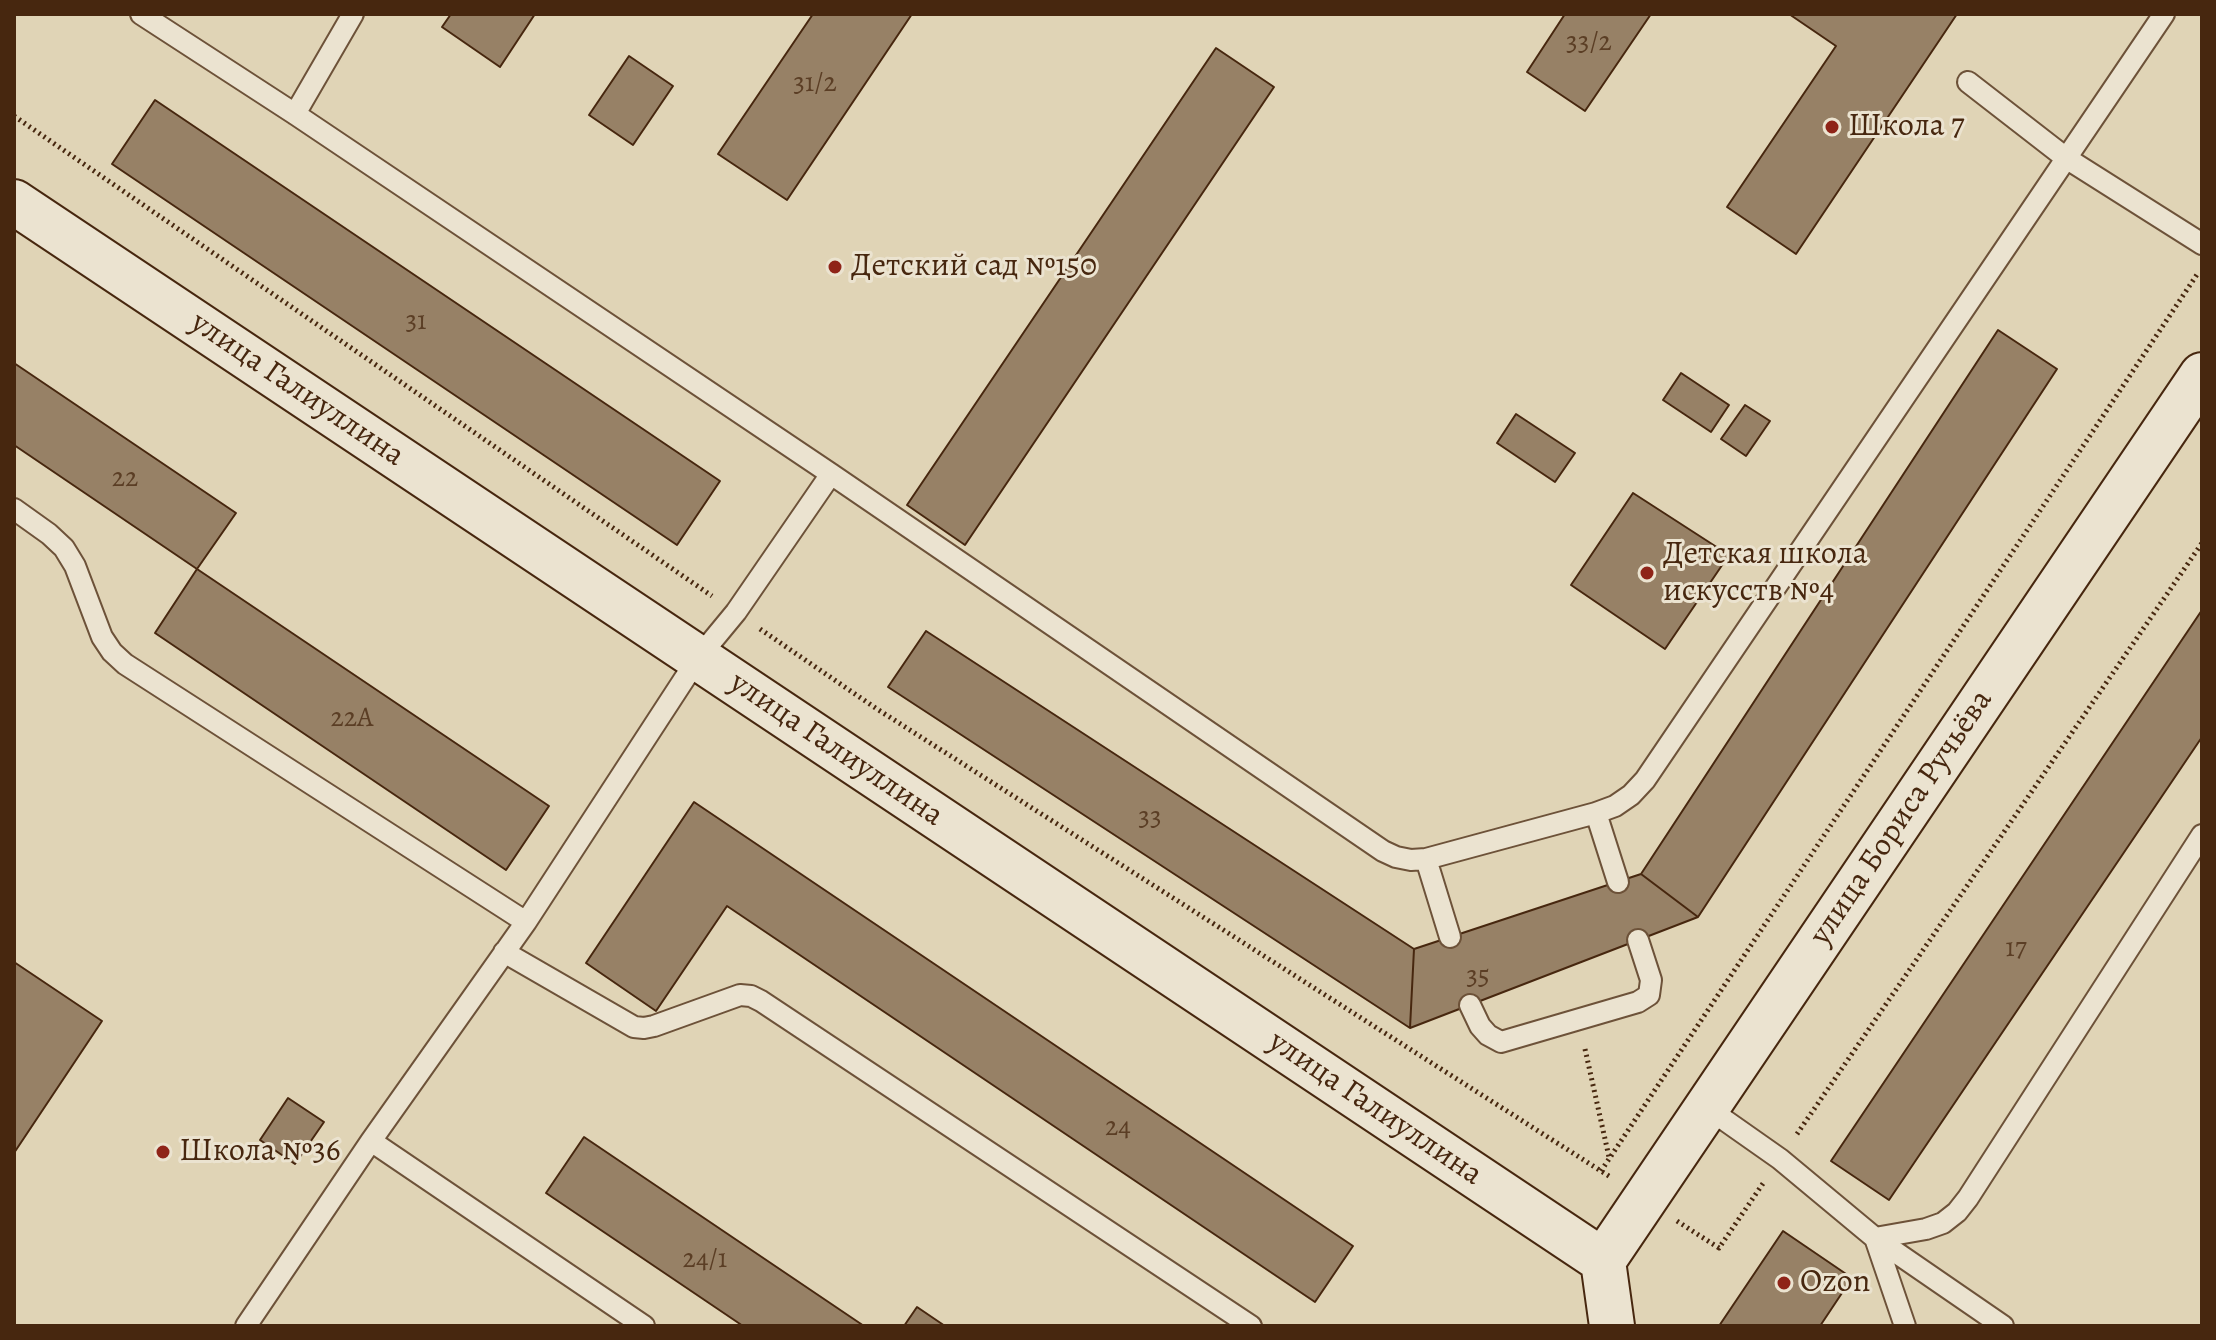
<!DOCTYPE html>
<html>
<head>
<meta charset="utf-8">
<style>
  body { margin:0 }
  #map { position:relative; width:2216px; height:1340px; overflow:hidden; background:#e0d4b6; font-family:Alegreya,serif }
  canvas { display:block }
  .frame { position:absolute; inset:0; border:16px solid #47270f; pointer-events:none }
</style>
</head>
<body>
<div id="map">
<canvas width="2216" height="1340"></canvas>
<div class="frame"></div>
</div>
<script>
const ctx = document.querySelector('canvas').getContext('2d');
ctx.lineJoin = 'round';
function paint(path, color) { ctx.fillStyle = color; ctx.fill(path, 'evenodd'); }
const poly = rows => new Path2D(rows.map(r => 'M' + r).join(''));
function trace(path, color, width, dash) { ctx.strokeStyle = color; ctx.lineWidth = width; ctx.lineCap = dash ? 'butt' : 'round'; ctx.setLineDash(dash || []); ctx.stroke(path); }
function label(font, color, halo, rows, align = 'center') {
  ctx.font = font + ' Alegreya,serif'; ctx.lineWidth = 6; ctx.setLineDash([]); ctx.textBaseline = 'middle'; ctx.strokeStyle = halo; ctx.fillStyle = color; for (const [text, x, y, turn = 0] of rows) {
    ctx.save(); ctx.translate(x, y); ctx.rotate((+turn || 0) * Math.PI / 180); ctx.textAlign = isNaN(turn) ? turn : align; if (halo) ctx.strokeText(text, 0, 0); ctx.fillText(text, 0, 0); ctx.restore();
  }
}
const building = poly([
  [451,14,535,14,500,67,442,27,451,14],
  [813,14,912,14,787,200,718,154,813,14],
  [1565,14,1651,14,1585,111,1527,72,1565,14],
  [1789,14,1957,14,1796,254,1727,207,1836,46,1789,14],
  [1216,48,1274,87,965,545,907,505,1216,48],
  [629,56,673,86,633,145,589,115,629,56],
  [155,100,720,481,677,545,112,164,155,100],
  [1998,330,2057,369,1698,917,1641,874,1998,330],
  [14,363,236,513,197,569,14,445,14,363],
  [1681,373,1729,405,1711,432,1663,400,1681,373],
  [1745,405,1770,421,1746,456,1721,439,1745,405],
  [1516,414,1575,453,1555,482,1497,443,1516,414],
  [1633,493,1729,555,1665,649,1571,585,1633,493],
  [197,569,549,806,506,870,155,633,197,569],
  [2202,610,2202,737,1889,1200,1831,1161,2202,610],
  [926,631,1414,949,1410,1028,888,687,926,631],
  [694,802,1353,1246,1315,1302,727,906,656,1011,586,963,694,802],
  [1641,874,1698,917,1410,1028,1414,949,1641,874],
  [14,962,102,1021,14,1153,14,962],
  [288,1098,324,1122,295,1164,260,1140,288,1098],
  [584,1137,864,1326,743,1326,546,1193,584,1137],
  [1783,1231,1852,1278,1820,1326,1719,1326,1783,1231],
  [917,1307,945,1326,904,1326,917,1307]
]);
paint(building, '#978166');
trace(building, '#47270f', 2);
const lane = poly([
  [141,14,295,114,831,474,1383,851,1396,857,1411,860,1426,859,1596,813,1615,806,1631,795,1645,780,2164,14],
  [1968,82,2066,158,2202,244],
  [295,114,353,14],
  [14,509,49,534,64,548,75,566,102,637,112,652,125,664,526,922],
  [1596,813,1618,882],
  [1426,859,1450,937],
  [504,952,634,1027,644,1028,654,1026,740,995,751,996,761,1001,1251,1326],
  [1470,1005,1480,1026,1488,1035,1501,1042,1638,1002,1649,995,1651,980,1638,940],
  [1706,1107,1780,1159,1875,1238,2003,1326],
  [371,1141,644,1326],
  [246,1326,371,1141,526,922,698,658,736,612,831,474],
  [1905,1326,1875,1238,1926,1229,1943,1223,1957,1212,1968,1198,2202,835]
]);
const secondary = poly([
  [14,202,1603,1261,1612,1326],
  [1603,1261,2202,375]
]);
trace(lane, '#6d5239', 24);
trace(secondary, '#47270f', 48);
trace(poly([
  [14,116,712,596],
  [760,629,877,709,1612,1178],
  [1585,1049,1609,1157],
  [1797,1134,2202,543],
  [1601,1171,2198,273],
  [1677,1221,1719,1248,1764,1182]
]), '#47270f', 5, [2, 4]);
trace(lane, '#ebe3d0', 20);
trace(secondary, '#ebe3d0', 44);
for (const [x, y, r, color] of [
  [1832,127,8,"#8f2418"],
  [835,267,8,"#8f2418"],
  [1647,573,8,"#8f2418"],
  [163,1152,8,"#8f2418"],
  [1784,1283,8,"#8f2418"]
]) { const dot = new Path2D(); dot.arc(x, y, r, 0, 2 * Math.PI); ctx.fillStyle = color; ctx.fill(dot); trace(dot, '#ebe3d0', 3); }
label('28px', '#5b3e25', null, [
  ["33/2",1589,43],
  ["31/2",815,84],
  ["31",416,322],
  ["22",125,479],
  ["22А",352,719],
  ["33",1150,818],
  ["17",2016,949],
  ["35",1478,977],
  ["24",1118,1128],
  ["24/1",705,1260]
]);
label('32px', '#47270f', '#ebe3d0', [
  ["Школа 7",1848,127],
  ["Детский сад №150",851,267],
  ["Детская школа",1663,555],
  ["искусств №4",1663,592],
  ["Школа №36",179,1152],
  ["Ozon",1800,1283]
], 'left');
label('32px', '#47270f', '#ebe3d0', [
  ["улица Галиуллина",297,390,34],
  ["улица Галиуллина",836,750,34],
  ["улица Бориса Ручьёва",1902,818,-56],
  ["улица Галиуллина",1375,1109,34]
]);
</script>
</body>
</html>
